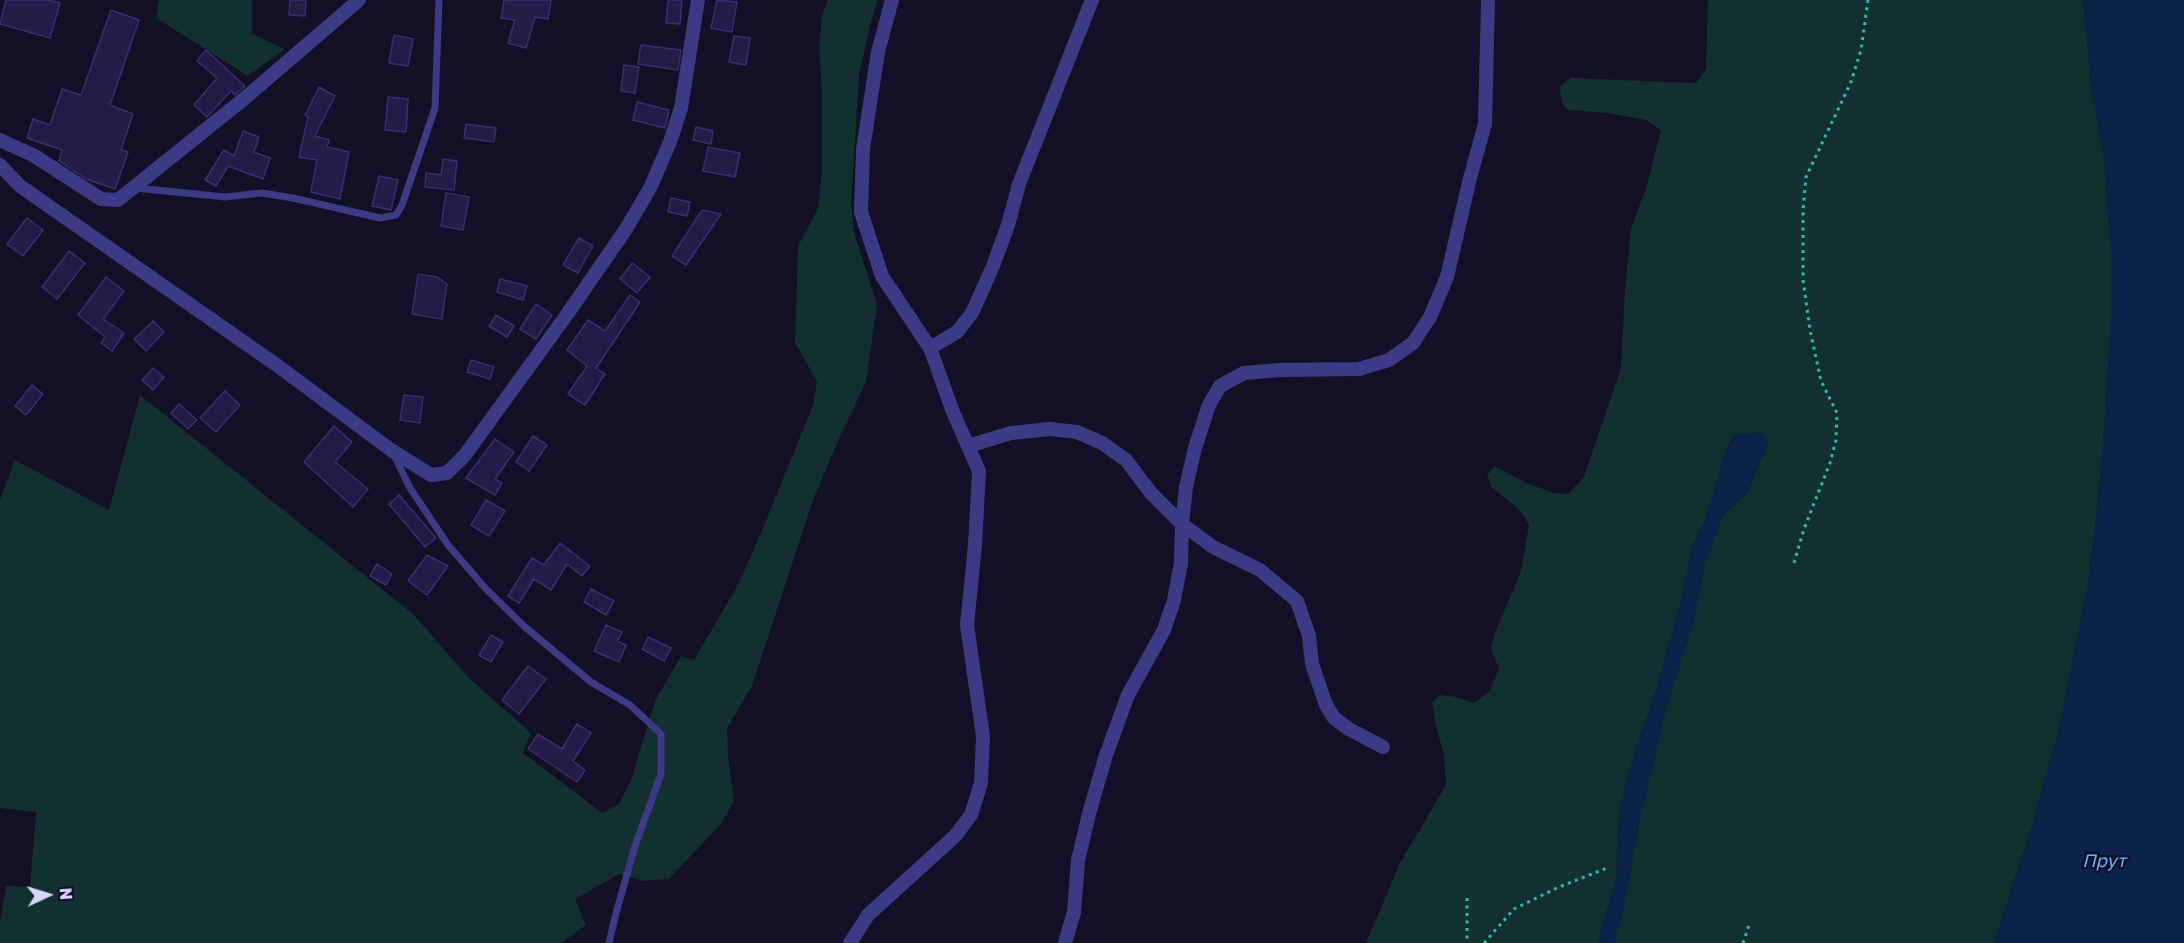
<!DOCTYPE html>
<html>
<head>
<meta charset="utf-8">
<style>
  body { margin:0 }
  #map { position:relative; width:2184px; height:943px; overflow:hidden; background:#130f26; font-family:"Golos Text",sans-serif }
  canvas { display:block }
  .north { position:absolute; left:18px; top:865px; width:60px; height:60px; -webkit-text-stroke:4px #130f26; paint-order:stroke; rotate:86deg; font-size:16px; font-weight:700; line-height:24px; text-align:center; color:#d9d4ff }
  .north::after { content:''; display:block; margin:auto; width:21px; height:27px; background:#d9d4ff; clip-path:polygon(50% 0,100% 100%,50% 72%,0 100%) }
</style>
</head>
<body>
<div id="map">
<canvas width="2184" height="943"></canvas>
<div class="north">N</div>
</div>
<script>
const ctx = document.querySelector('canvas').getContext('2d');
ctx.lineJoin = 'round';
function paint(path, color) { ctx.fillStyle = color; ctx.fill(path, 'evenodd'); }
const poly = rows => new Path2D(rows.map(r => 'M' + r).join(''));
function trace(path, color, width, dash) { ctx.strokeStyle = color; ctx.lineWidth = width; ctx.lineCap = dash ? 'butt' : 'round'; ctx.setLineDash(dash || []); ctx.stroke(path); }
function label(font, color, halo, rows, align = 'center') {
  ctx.font = font + ' "Golos Text",sans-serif'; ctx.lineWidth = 5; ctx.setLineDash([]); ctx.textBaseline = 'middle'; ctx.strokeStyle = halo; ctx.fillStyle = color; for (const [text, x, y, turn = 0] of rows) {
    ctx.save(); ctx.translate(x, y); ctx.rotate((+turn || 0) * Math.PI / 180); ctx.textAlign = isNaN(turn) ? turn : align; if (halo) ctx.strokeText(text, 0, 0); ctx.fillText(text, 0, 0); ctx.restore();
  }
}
paint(poly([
  [159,0,252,0,252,34,285,49,248,76,156,18],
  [828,0,878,0,870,24,859,76,851,204,854,232,877,305,866,382,838,441,813,500,752,686,727,728,728,755,734,801,721,824,669,879,643,881,619,874,575,899,586,925,561,943,0,943,0,921,6,886,30,887,36,812,0,808,0,500,15,460,109,510,140,395,413,614,470,679,531,733,523,753,602,813,619,804,631,780,655,701,681,656,694,660,738,585,763,528,813,405,817,382,795,342,798,246,818,209,822,169,822,95,819,47,822,15],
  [1708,0,2083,0,2092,93,2105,165,2111,257,2111,314,2106,406,2098,502,2088,583,2058,733,2029,836,1994,943,1614,943,1623,910,1640,818,1667,705,1691,630,1706,561,1723,515,1747,493,1768,444,1734,435,1725,454,1706,517,1692,547,1679,609,1654,697,1635,750,1620,807,1616,878,1598,943,1366,943,1400,863,1446,785,1444,755,1436,726,1432,703,1439,695,1457,697,1473,703,1489,692,1499,669,1491,648,1495,633,1521,571,1529,525,1520,510,1491,487,1487,475,1495,466,1524,482,1554,493,1568,494,1584,477,1621,368,1625,290,1631,228,1647,186,1661,130,1646,120,1608,113,1568,110,1561,100,1560,86,1571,78,1696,83,1706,69]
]), '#12302f');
paint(poly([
  [2083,0,2184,0,2184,943,1994,943,2029,836,2058,733,2088,583,2098,502,2106,406,2111,314,2111,257,2105,165,2092,93],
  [1761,432,1768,444,1747,493,1723,515,1706,561,1691,630,1667,705,1640,818,1623,910,1614,943,1598,943,1616,878,1620,807,1635,750,1654,697,1679,609,1692,547,1706,517,1725,454,1735,435]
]), '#0c2248');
const building = poly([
  [6,0,48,0,60,3,50,38,0,24,6,0],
  [290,0,306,0,305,16,289,15,290,0],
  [504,0,551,0,548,19,535,17,526,48,508,43,515,20,501,18,504,0],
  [668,0,682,0,680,24,666,23,668,0],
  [717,0,737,2,732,32,711,28,717,0],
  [111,10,139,20,110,105,133,114,121,150,128,152,115,189,86,179,59,161,62,150,27,138,33,119,50,125,62,89,81,95,111,10],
  [394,35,413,39,408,66,389,63,394,35],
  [734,36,750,38,746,65,729,62,734,36],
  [641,45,681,50,678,70,638,64,641,45],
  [206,50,245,86,235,95,231,91,207,117,194,105,217,78,197,61,206,50],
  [624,65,639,67,635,93,621,91,624,65],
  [319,87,335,96,315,136,329,140,327,147,349,152,340,199,311,192,317,160,299,157,308,117,305,115,319,87],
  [388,97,408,99,406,132,385,130,388,97],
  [637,102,669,110,665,128,633,120,637,102],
  [466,124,496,128,494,142,464,138,466,124],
  [696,127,713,131,711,144,693,140,696,127],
  [243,131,259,137,254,152,270,158,263,179,228,166,216,186,205,180,224,150,234,156,243,131],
  [708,147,740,153,735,177,703,171,708,147],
  [443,159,457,161,454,190,425,187,426,173,441,175,443,159],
  [379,176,398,180,391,210,372,206,379,176],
  [446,193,469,197,463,230,441,226,446,193],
  [671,198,690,202,687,216,668,212,671,198],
  [702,210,721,214,686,265,672,256,702,210],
  [27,218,43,230,23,256,7,244,27,218],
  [579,238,593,246,578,273,563,265,579,238],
  [69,251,85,263,57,299,42,287,69,251],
  [632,263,650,277,637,293,620,279,632,263],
  [418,274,437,277,447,284,442,319,412,314,418,274],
  [106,277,124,291,103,319,124,333,112,351,101,343,105,337,78,315,106,277],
  [500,279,527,286,523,300,497,292,500,279],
  [630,295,640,302,596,368,605,374,585,405,568,394,587,366,567,350,588,320,605,331,630,295],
  [536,304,552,315,536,339,520,329,536,304],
  [496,315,514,326,507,337,489,326,496,315],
  [153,321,164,332,146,351,134,339,153,321],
  [471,360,494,367,490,379,467,372,471,360],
  [153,368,164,377,153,390,142,380,153,368],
  [32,385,43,394,26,415,15,406,32,385],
  [225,391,240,405,216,432,200,418,225,391],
  [404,395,423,397,420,423,400,420,404,395],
  [179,404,197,420,188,429,171,413,179,404],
  [334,426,352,442,335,462,368,489,353,507,304,462,334,426],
  [533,436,547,445,529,471,516,462,533,436],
  [495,439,514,452,495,479,502,483,495,495,466,478,495,439],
  [399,495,436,538,425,547,389,504,399,495],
  [486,500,505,511,489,536,471,525,486,500],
  [560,543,590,566,582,576,567,564,551,590,534,579,519,603,508,596,532,558,544,565,560,543],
  [427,555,448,566,427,595,408,581,427,555],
  [377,564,392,574,386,585,370,576,377,564],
  [591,589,614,601,606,615,584,602,591,589],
  [606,625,622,632,617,641,626,645,619,662,594,651,606,625],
  [491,635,503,642,491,662,479,655,491,635],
  [648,637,671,648,664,661,642,649,648,637],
  [528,666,546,679,519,714,502,700,528,666],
  [577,724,591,733,573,761,585,770,577,782,528,749,538,734,562,749,577,724]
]);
paint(building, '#241b47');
trace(building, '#3b2d73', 1.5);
trace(poly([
  [1794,563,1804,529,1830,463,1836,440,1837,413,1821,381,1810,330,1803,280,1803,211,1806,177,1851,82,1861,50,1868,0],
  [1467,898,1467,943],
  [1484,943,1514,909,1559,887,1607,868],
  [1743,943,1749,925]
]), '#2fb8b0', 3, [3, 4.5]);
trace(poly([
  [136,188,225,197,262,193,293,198,380,218,396,215,402,205,435,108,439,0],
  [394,455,410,488,448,545,486,589,525,627,591,682,630,705,661,734,661,774,635,846,616,913,609,943]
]), '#3d3a85', 7);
trace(poly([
  [0,140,33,155,101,199,118,200,245,98,359,0],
  [0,165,20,186,278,366,391,450,431,475,447,473,465,455,568,313,626,229,650,188,670,142,681,108,698,0],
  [930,348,957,332,972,313,993,266,1008,225,1019,184,1092,0],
  [968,446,1011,433,1050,429,1077,432,1102,443,1126,460,1151,493,1182,524,1213,547,1260,570,1297,601,1309,636,1312,664,1326,705,1334,718,1349,729,1383,747],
  [850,943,868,915,955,836,971,815,981,783,983,736,967,625,975,545,979,471,953,412,930,348,882,276,861,212,863,149,878,52,892,0],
  [1065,943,1074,912,1078,860,1090,810,1106,755,1128,695,1164,630,1174,600,1181,563,1182,524,1186,487,1195,448,1209,405,1220,386,1244,373,1280,370,1359,369,1389,360,1413,343,1430,317,1447,277,1470,178,1485,124,1488,0]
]), '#3d3a85', 14);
label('italic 18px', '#62b6ff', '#130f26', [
  ["Прут",2104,861]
]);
</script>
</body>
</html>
